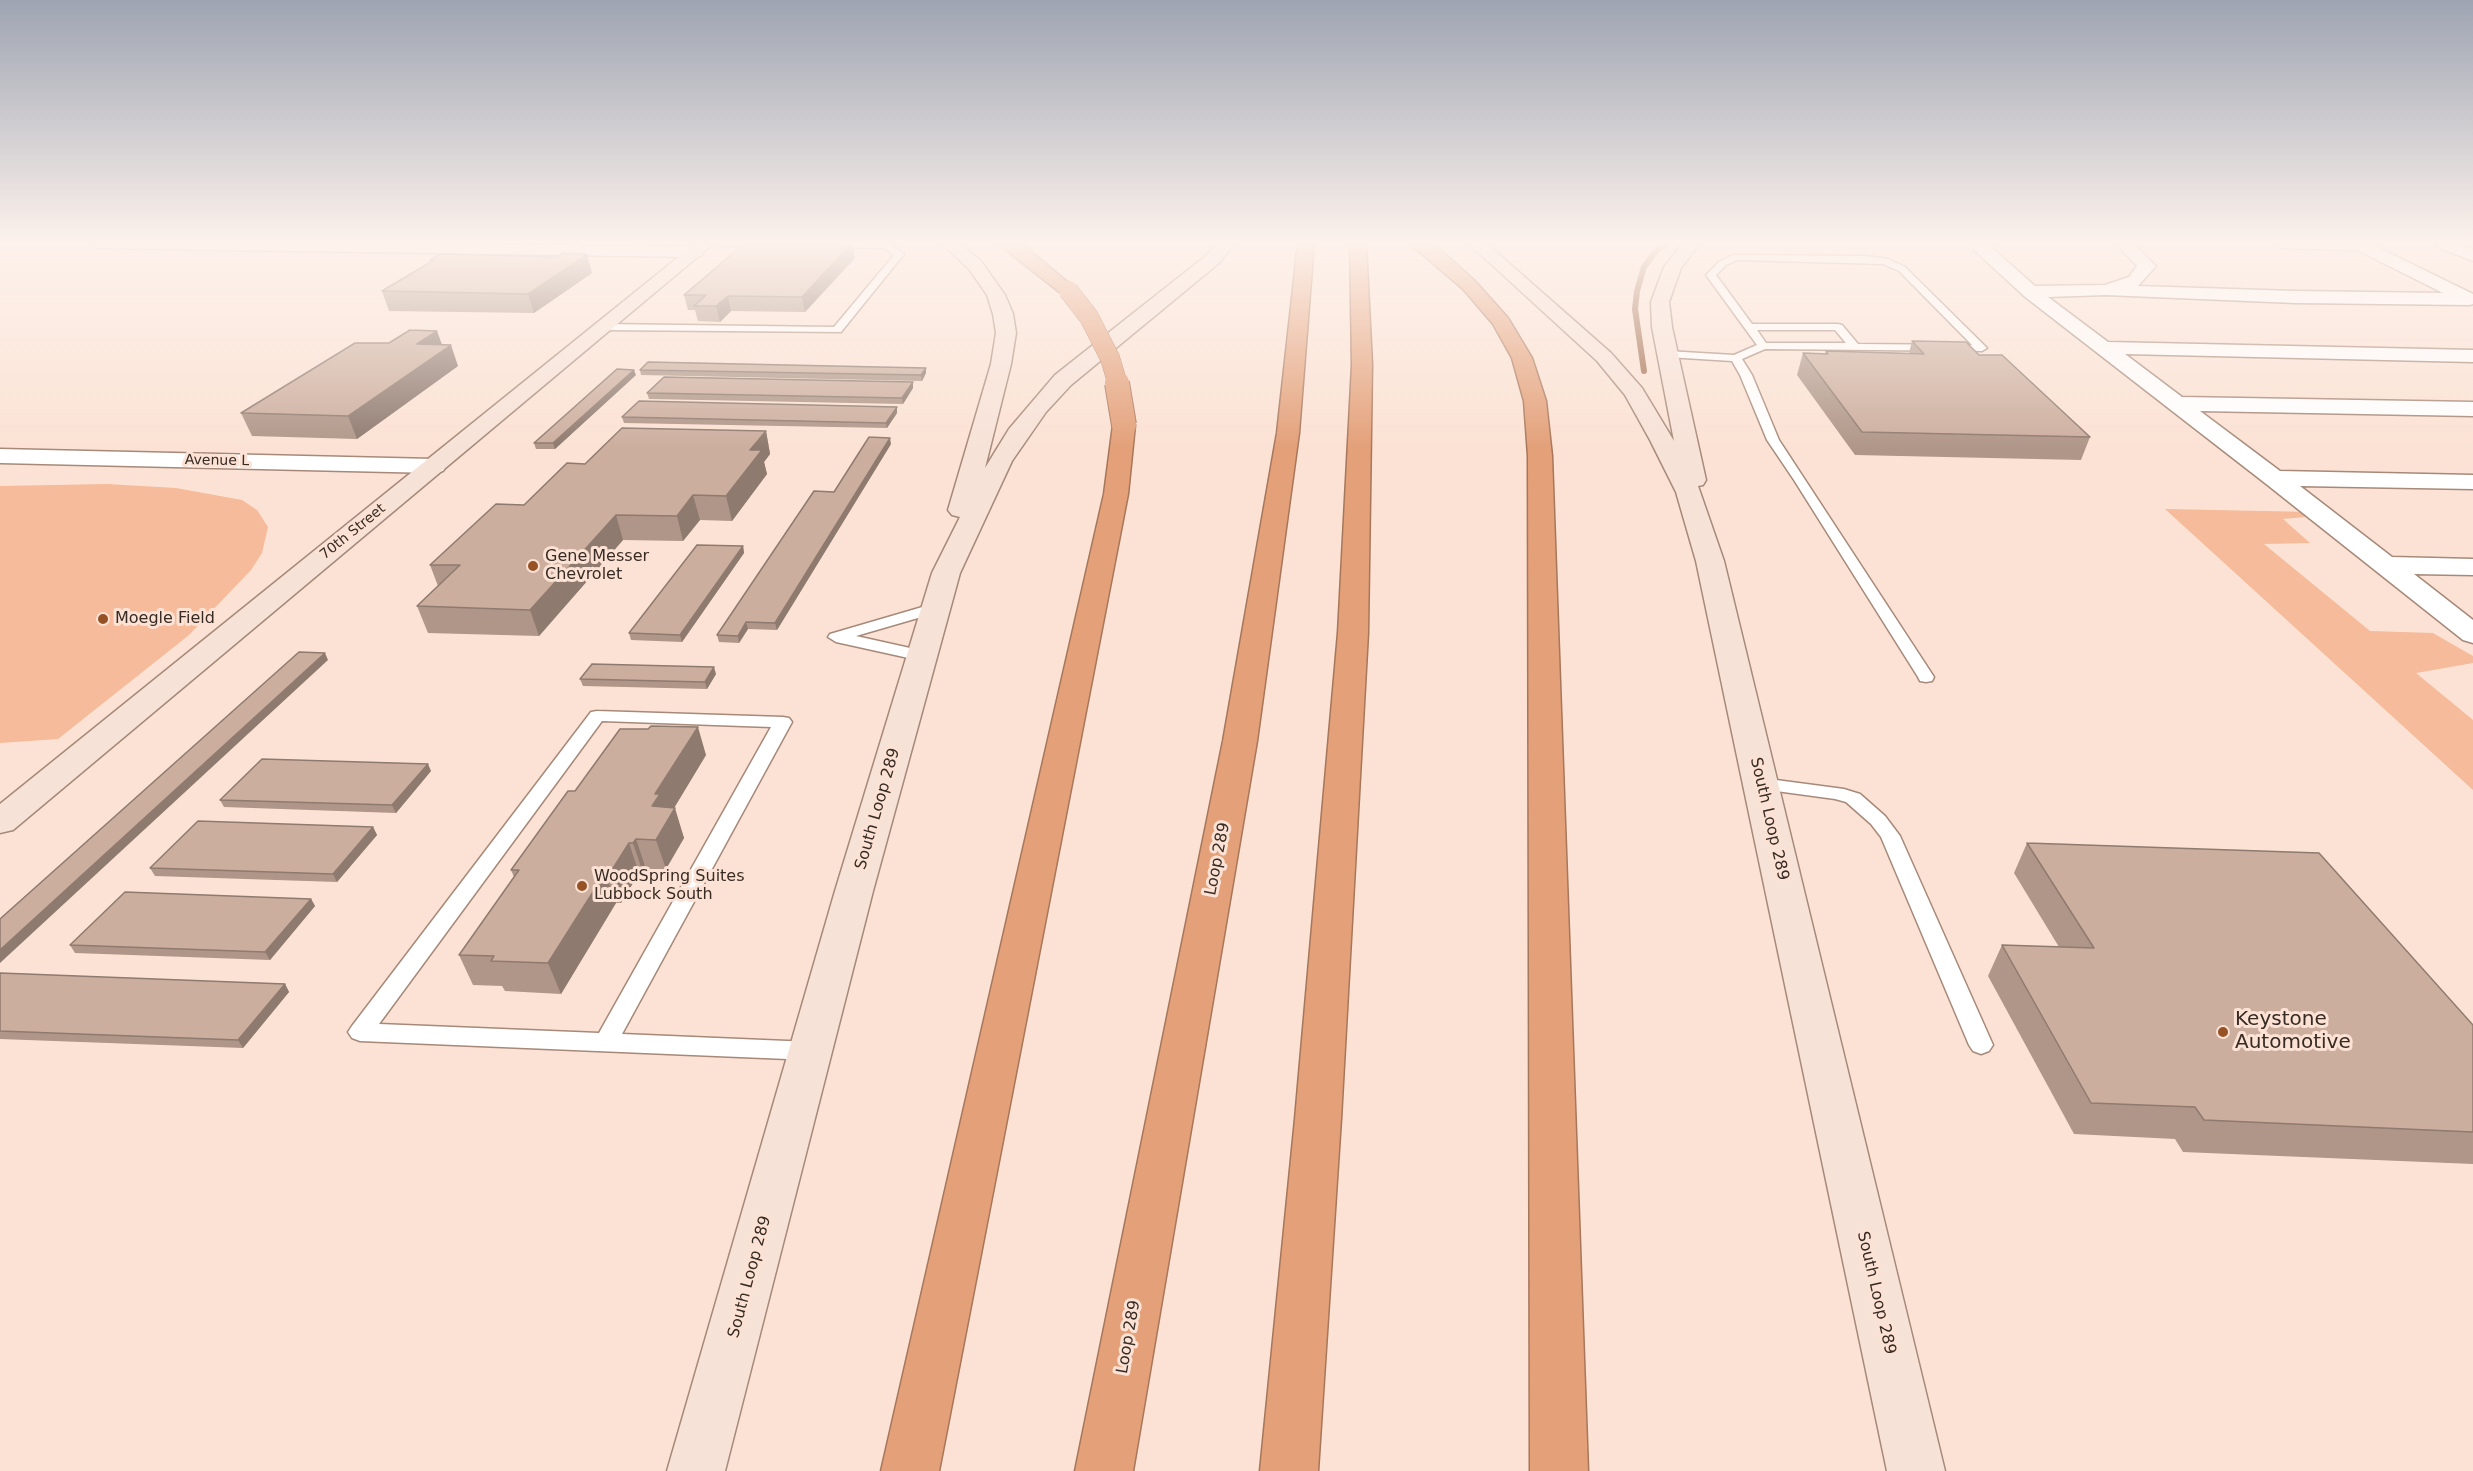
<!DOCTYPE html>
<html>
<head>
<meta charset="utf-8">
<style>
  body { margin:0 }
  canvas { display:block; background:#fbe2d4 }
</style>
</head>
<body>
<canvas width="2473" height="1471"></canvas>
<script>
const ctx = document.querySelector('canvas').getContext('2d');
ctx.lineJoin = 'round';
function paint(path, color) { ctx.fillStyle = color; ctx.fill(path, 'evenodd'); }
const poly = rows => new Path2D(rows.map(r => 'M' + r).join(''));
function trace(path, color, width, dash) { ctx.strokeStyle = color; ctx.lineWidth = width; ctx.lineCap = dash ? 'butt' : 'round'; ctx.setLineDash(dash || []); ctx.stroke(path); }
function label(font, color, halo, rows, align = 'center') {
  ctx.font = font + ' "DejaVu Sans",sans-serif'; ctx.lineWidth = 6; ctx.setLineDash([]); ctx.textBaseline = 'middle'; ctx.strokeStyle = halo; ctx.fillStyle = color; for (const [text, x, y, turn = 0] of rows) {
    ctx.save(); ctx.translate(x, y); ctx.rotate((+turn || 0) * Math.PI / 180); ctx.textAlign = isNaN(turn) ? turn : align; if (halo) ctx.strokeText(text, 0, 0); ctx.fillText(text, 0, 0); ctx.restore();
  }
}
paint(poly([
  [107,484,176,488,242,500,257,510,268,527,262,553,251,570,189,635,58,739,0,743,0,486],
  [2165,509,2312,512,2317,516,2283,519,2310,543,2264,544,2370,631,2433,633,2473,656,2473,663,2416,673,2473,720,2473,790]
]), '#f5bb9a');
trace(poly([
  [1644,371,1635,309,1637,291,1644,267,1657,250,1666,243]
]), '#a26e4f', 6);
const lane = poly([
  [718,243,774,243,769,246,723,246,718,243],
  [826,243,888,243,904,254,841,332,604,330,599,327,604,324,834,327,894,255,884,248,830,247,827,246,826,243],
  [1733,255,1866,256,1888,259,1905,267,1987,348,1982,351,1765,349,1742,359,1752,375,1779,440,1934,677,1932,681,1926,682,1920,681,1918,677,1794,480,1767,440,1740,375,1732,361,1667,357,1661,354,1667,351,1734,355,1757,345,1706,275,1720,261,1733,255],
  [1737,260,1883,264,1899,271,1972,345,1858,344,1842,325,1838,324,1752,324,1716,275,1726,265,1737,260],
  [1757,330,1835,330,1846,343,1766,343,1757,330],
  [936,603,944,608,942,611,856,636,928,652,930,656,928,660,922,661,836,642,828,637,830,634,936,603],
  [597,711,783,717,789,718,792,722,622,1034,811,1042,819,1045,823,1051,819,1057,811,1060,360,1041,352,1038,348,1032,352,1026,591,712,597,711],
  [602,721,771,727,599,1033,379,1024,602,721],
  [1761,778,1844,789,1860,794,1885,816,1900,836,1993,1045,1989,1051,1981,1054,1973,1051,1969,1045,1881,837,1871,824,1846,802,1835,799,1754,788,1752,784,1754,780,1761,778]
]);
const street = poly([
  [94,243,416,243,695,247,701,248,703,252,701,256,695,257,102,248,96,247,94,243],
  [1977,243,1997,243,1992,248,2035,286,2105,285,2129,277,2137,266,2115,243,2132,243,2156,266,2138,286,2295,291,2443,293,2357,250,2282,248,2274,243,2369,243,2473,294,2473,304,2470,305,2295,303,2106,295,2048,297,2108,342,2473,350,2473,362,2125,354,2182,397,2473,402,2473,416,2200,411,2280,471,2473,475,2473,489,2300,486,2392,557,2473,559,2473,575,2414,574,2473,620,2473,643,2463,640,2265,483,2024,296,1975,251,1973,247,1977,243],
  [2435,243,2456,243,2473,250,2473,261,2437,247,2435,243],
  [0,449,434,459,443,461,446,466,443,471,434,473,0,463,0,449]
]);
const secondary = poly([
  [696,243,714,243,13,830,0,833,0,804,696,243],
  [941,243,959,243,981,261,1005,295,1013,314,1016,333,1011,364,985,468,1009,429,1055,375,1207,255,1218,243,1235,243,1219,263,1071,385,1046,412,1012,461,960,573,873,891,725,1471,667,1471,835,891,932,573,960,517,952,515,948,510,991,364,996,333,993,314,987,295,969,269,941,243],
  [1468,243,1486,243,1611,353,1642,388,1674,441,1652,327,1651,302,1664,267,1683,243,1700,243,1681,268,1669,302,1672,327,1706,480,1703,485,1698,486,1724,561,1945,1471,1887,1471,1696,561,1676,492,1650,440,1625,395,1597,361,1468,243]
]);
const highway = poly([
  [997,243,1017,243,1024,246,1077,290,1074,294,1068,295,1062,294,997,243],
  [1298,243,1314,243,1299,433,1257,741,1133,1471,1075,1471,1223,741,1277,433,1298,243],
  [1350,243,1366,243,1372,365,1368,633,1341,1119,1318,1471,1260,1471,1295,1119,1338,633,1352,365,1350,243],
  [1409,243,1428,243,1444,253,1475,281,1508,318,1532,358,1546,401,1552,456,1588,1471,1530,1471,1528,456,1524,401,1512,358,1493,324,1463,289,1409,243],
  [1124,418,1132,420,1135,425,1128,494,939,1471,881,1471,1104,494,1113,425,1116,420,1124,418]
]);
trace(lane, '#a68979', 3);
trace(street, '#a68979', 3);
trace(secondary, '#a68979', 3);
trace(highway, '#a7775b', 3);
paint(lane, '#fff');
paint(street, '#fff');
paint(secondary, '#f7e2d7');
paint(highway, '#e3a079');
const highwayBridgeFar1 = poly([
  [1068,290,1089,317,1110,358,1118,385]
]);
const highwayBridge = poly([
  [1117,383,1124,425]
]);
trace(highwayBridgeFar1, '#a7775b', 20, []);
trace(highwayBridge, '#a7775b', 26, []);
trace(highwayBridgeFar1, '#e3a079', 19);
trace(highwayBridge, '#e3a079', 24);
paint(poly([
  [855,258,805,312,731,311,720,322,698,321,695,310,688,310,684,295],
  [430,260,592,273,534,313,389,311,382,291,430,262],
  [1912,341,1979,355,2090,437,2081,460,1855,455,1797,375,1803,353,1825,354,1826,351,1909,353],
  [442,344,458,366,357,439,252,436,241,413],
  [640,370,926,373,922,381,641,375],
  [636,375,555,449,536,449,534,443],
  [913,388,903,404,649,399,647,393],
  [897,413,887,428,624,423,622,417],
  [766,431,770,454,764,462,767,474,732,521,700,520,683,541,623,540,539,636,428,633,417,606,438,586,430,565,524,505,585,464],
  [891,444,777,630,748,629,739,643,719,642,717,635,834,492],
  [743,546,744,553,682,642,631,640,629,633],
  [716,674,707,689,583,686,580,679],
  [706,755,674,808,684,838,666,869,646,869,643,873,639,873,621,903,616,903,561,994,505,991,502,986,473,985,459,955,514,877,511,870,575,791],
  [431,771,396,813,224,807,220,800],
  [373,827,377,835,337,882,155,876,150,868],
  [2027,843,2473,1025,2473,1164,2183,1152,2175,1139,2074,1134,1988,976,2002,945,2059,947,2014,873],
  [311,899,315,906,270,960,75,953,70,945],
  [0,973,285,984,289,992,243,1048,0,1039]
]), '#af9688');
paint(poly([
  [852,243,855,258,805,312,802,297],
  [587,254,592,273,534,313,528,294],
  [728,296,731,311,720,322,716,306],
  [437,331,444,350,451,345,458,366,357,439,348,416,417,344],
  [926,368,926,373,922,381,921,375],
  [634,370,636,375,555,449,553,443],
  [913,382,913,388,903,404,902,398],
  [897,407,897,413,887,428,886,423],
  [766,431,770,454,764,462,767,474,732,521,726,496,750,450],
  [890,438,891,444,777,630,775,623],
  [693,495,700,520,683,541,677,516],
  [616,515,623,540,539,636,530,610],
  [743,546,744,553,682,642,680,635],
  [746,622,748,629,739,643,738,636],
  [325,653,328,660,0,963,0,950],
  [714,667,716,674,707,689,705,682],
  [698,727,706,755,668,818,675,808,684,838,666,869,656,840,652,806,655,794],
  [428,764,431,771,396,813,392,805],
  [373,827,377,835,337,882,333,874],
  [636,839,646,869,643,873,633,843],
  [629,843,639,873,621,903,610,873],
  [605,873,616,903,561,994,548,963],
  [311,899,315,906,270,960,265,952],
  [285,984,289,992,243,1048,238,1040]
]), '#8f7a6f');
const building = poly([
  [745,243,852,243,802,297,728,296,716,306,694,306,706,295,684,295,745,243],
  [562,253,587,254,528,294,382,291,434,260,430,260,440,254,558,257,562,253],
  [410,330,437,331,417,344,451,345,348,416,241,413,355,343,389,343,410,330],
  [1912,341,1966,342,1979,355,2002,355,2090,437,1862,432,1803,353,1828,354,1826,351,1924,354,1912,341],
  [648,362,926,368,921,375,640,370,648,362],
  [617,369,634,370,553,443,534,443,617,369],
  [664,377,913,382,902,398,647,393,664,377],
  [639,401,897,407,886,423,622,417,639,401],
  [622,428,766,431,750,450,762,450,726,496,693,495,677,516,616,515,530,610,417,606,460,565,430,565,496,504,524,505,567,463,585,464,622,428],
  [869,437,890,438,775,623,746,622,738,636,717,635,814,491,834,492,869,437],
  [697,545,743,546,680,635,629,633,697,545],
  [299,652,325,653,0,950,0,919,299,652],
  [592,664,714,667,705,682,580,679,592,664],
  [651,726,698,727,655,794,660,794,652,806,675,808,656,840,636,839,633,843,629,843,610,873,605,873,548,963,491,961,494,956,459,955,519,870,511,870,568,791,575,791,620,729,648,729,651,726],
  [262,759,428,764,392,805,220,800,262,759],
  [198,821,373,827,333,874,150,868,198,821],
  [2027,843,2319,853,2473,1025,2473,1132,2204,1120,2195,1107,2091,1103,2002,945,2094,948,2027,843],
  [125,892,311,899,265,952,70,945,125,892],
  [0,973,285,984,238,1040,0,1031,0,973]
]);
paint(building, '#ccae9e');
trace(building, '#8f7a6f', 1.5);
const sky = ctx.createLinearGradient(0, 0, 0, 449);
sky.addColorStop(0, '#9ea4b2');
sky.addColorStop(0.54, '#fdf2ec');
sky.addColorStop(1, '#fdf2ec00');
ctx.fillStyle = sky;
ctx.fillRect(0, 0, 2473, 449);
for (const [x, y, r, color] of [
  [533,566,6,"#965225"],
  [103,619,6,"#965225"],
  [582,886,6,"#965225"],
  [2223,1032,6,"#965225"]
]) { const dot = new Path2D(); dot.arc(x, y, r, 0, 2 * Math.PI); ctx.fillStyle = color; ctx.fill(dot); trace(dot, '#fbe2d4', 2); }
label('14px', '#372b24', '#fbe2d4', [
  ["Avenue L",217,461,1],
  ["70th Street",353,532,-39]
]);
label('16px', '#372b24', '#fbe2d4', [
  ["Gene Messer",545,557],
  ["Chevrolet",545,575],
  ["Moegle Field",115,619],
  ["WoodSpring Suites",594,877],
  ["Lubbock South",594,895]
], 'left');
label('16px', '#372b24', '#fbe2d4', [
  ["South Loop 289",878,809,-74],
  ["South Loop 289",1769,819,77],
  ["Loop 289",1218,859,-79],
  ["South Loop 289",750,1277,-75],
  ["South Loop 289",1876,1293,77],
  ["Loop 289",1129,1337,-80]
]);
label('20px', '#372b24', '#fbe2d4', [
  ["Keystone",2235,1020],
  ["Automotive",2235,1043]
], 'left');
</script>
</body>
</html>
